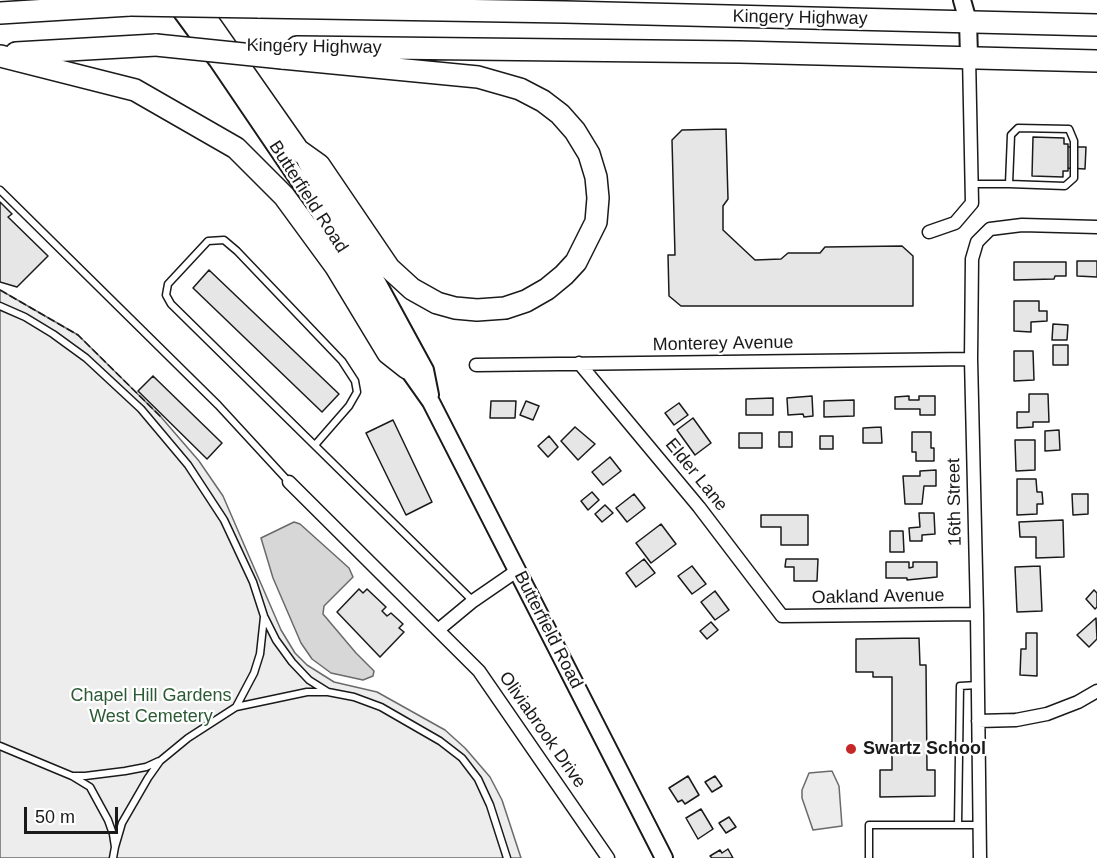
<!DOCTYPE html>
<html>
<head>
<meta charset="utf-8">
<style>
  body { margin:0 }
  #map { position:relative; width:1097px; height:858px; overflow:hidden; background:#fff; font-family:Helvetica,sans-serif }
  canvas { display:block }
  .scale { position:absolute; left:24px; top:807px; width:94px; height:27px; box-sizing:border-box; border:3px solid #1a1a1a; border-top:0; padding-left:8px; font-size:18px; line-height:21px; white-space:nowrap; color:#1a1a1a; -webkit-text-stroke:4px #fff; paint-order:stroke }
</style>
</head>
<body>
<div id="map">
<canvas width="1097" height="858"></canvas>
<div class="scale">50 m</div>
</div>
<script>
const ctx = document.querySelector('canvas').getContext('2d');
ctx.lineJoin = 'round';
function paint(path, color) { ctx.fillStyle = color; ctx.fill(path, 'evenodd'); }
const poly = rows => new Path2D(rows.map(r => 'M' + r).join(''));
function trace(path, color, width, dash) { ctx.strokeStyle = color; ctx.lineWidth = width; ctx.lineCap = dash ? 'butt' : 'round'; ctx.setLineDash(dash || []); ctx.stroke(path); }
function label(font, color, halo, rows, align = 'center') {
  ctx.font = font + ' Helvetica,sans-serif'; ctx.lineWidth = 4.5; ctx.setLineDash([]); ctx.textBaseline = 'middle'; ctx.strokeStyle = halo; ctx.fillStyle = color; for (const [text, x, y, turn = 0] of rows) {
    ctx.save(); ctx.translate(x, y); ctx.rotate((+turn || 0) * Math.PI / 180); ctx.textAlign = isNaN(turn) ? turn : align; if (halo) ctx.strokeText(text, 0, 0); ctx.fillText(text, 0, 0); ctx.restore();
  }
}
const green = poly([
  [0,290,78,335,161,417,199,461,223,496,281,630,295,653,307,665,334,682,377,692,445,730,465,748,490,777,502,800,521,858,0,858,0,290],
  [832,771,839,786,842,826,813,830,802,798,802,790,809,773,832,771]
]);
paint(green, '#ededed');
trace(green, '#6a6a6a', 1.5);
const water = poly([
  [294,522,300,524,349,568,353,577,324,606,323,614,356,653,374,671,373,676,363,680,331,673,312,659,301,643,273,578,261,538,294,522]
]);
paint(water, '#d7d7d7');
trace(water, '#6a6a6a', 1.5);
const building = poly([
  [726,129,728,199,723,206,723,230,755,260,781,259,788,253,820,253,825,247,902,246,913,256,913,306,681,306,669,296,668,255,675,255,672,140,682,130,726,129],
  [1033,137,1064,138,1064,144,1068,144,1068,171,1063,171,1063,177,1032,176,1033,137],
  [1068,147,1086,147,1085,169,1068,168,1068,147],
  [0,202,12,214,8,217,48,256,17,287,0,282,0,202],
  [1077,261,1097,261,1097,277,1077,276,1077,261],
  [1014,262,1066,262,1066,276,1055,276,1054,279,1014,280,1014,262],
  [209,270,339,394,322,412,193,288,209,270],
  [1014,301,1039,301,1039,311,1047,311,1047,321,1031,322,1031,332,1014,331,1014,301],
  [1053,324,1068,325,1067,340,1052,340,1053,324],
  [1053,345,1068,345,1068,365,1053,365,1053,345],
  [1014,351,1033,351,1034,380,1014,381,1014,351],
  [153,376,222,443,207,459,138,391,153,376],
  [1029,394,1048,394,1049,422,1033,422,1033,427,1017,428,1017,412,1029,412,1029,394],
  [812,396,813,416,804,417,803,414,788,415,787,398,812,396],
  [909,396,909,400,919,400,919,396,935,396,935,415,920,415,920,409,895,409,895,397,909,396],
  [773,398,773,415,746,415,746,399,773,398],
  [854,400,854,416,824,417,824,401,854,400],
  [491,401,516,401,515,418,490,418,491,401],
  [526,401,539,406,533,420,520,415,526,401],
  [679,403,688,415,674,425,665,413,679,403],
  [693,418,711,443,695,455,677,430,693,418],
  [393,420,432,502,406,515,366,433,393,420],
  [575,427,595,444,578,460,561,441,575,427],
  [881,427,882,443,863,443,863,428,881,427],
  [1059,430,1060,450,1045,451,1045,431,1059,430],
  [779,432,792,432,792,447,779,447,779,432],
  [912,432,931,432,931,448,934,448,934,461,916,461,916,452,912,452,912,432],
  [739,433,762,433,762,448,739,448,739,433],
  [549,436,558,447,548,457,538,446,549,436],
  [820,436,833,436,833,449,820,449,820,436],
  [1015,440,1035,440,1035,470,1016,471,1015,440],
  [610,457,621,471,603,485,592,472,610,457],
  [936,470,936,486,924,486,922,504,905,504,903,476,920,476,920,471,936,470],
  [1017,479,1036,479,1037,492,1042,492,1043,504,1037,504,1037,514,1017,515,1017,479],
  [592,492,599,500,588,510,581,501,592,492],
  [634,494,645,508,627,522,616,508,634,494],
  [1072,494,1088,494,1088,514,1073,515,1072,494],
  [605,505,613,513,602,522,595,514,605,505],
  [919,513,934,513,935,534,922,535,922,541,910,541,909,528,920,527,919,513],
  [761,515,808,515,808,545,781,545,781,527,761,527,761,515],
  [1063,520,1064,557,1036,558,1036,537,1020,537,1019,522,1063,520],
  [661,524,676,544,651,563,636,543,661,524],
  [890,531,903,531,904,552,890,552,890,531],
  [644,559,655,573,636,587,626,573,644,559],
  [786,559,818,559,817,581,794,581,794,567,785,567,786,559],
  [886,562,909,562,909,568,913,567,913,562,937,562,937,577,907,580,907,578,886,578,886,562],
  [692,566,706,584,692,594,678,576,692,566],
  [1040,566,1042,611,1017,612,1015,567,1040,566],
  [359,589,363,593,367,589,386,607,382,611,387,616,391,613,403,624,399,628,404,632,380,657,337,612,359,589],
  [1094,590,1097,593,1097,607,1095,609,1086,599,1094,590],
  [715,591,729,610,715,620,701,602,715,591],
  [1096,618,1097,639,1089,647,1077,635,1096,618],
  [711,622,718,630,707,639,700,631,711,622],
  [1026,633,1037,633,1037,676,1020,675,1021,649,1026,649,1026,633],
  [919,638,920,665,926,665,927,770,935,770,935,796,880,797,880,770,892,770,892,677,873,677,873,672,856,672,856,639,919,638],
  [688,776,699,795,685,804,682,800,678,802,669,788,688,776],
  [715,776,722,786,712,792,705,782,715,776],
  [701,809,713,829,698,839,686,818,701,809],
  [729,817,736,827,726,833,719,823,729,817],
  [728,849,733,858,712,858,710,856,720,850,722,853,728,849]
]);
paint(building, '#e6e6e6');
trace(building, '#1a1a1a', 1.5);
const lane = poly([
  [972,184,1009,184,1011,135,1018,128,1069,129,1074,141,1074,178,1065,186,1009,184],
  [0,190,218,405,289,482],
  [0,306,25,317,53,334,86,358,141,409,162,434,188,465,224,520,253,582,264,616,276,640,292,662,309,680,328,692,354,697,381,707,440,741,462,758,478,779,490,805,507,858],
  [315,445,349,406,357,392,355,381,342,361,237,251,224,240,208,241,168,284,166,295,171,304,473,601],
  [236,707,254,673,260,654,264,617],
  [0,746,72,776,90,787,108,820,113,834,115,847,113,858],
  [73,776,85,776,125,771,146,767,159,761],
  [958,825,960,686,978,685],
  [115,847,122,823,148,778,160,761,188,738,236,707,307,692,328,692],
  [869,858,869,825,979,825]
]);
const street = poly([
  [929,232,955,223,972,203,969,56],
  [579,363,699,507,782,616,977,614],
  [476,365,971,359],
  [289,482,479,671,608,858],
  [438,630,473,601,518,570],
  [978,721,1016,720,1047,714,1078,702,1097,691],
  [980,858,977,614,971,359,972,259,977,242,990,229,1022,225,1097,227]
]);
const secondary = poly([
  [173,0,217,60,310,197,346,256,407,368,431,402,664,858],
  [962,0,968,21,969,56],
  [306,162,358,247,425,370,430,395]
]);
const highway = poly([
  [193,0,298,150,319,165,389,268,412,289,437,303,455,308,477,310,505,308,526,301,547,289,564,275,576,262,596,222,598,198,596,177,589,154,575,131,560,114,543,101,520,89,478,77,282,58],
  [258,7,565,12,1097,25],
  [0,13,130,5],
  [297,47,739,52,1097,61],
  [16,53,156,45],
  [0,56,135,90,236,148,284,196,336,267,388,353,407,368]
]);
trace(lane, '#1a1a1a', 9);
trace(street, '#1a1a1a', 15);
trace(secondary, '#1a1a1a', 20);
trace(highway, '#1a1a1a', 24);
trace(lane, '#fff', 6);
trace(street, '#fff', 12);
trace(secondary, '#fff', 16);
trace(highway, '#fff', 21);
const highwayBridge = poly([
  [130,5,258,7],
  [156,45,282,58]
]);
trace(highwayBridge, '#1a1a1a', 24, []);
trace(highwayBridge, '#fff', 21);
trace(poly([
  [0,290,78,335,161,417]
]), '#1a1a1a', 1.5, [8, 3]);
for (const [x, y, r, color] of [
  [851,749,6,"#c62828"]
]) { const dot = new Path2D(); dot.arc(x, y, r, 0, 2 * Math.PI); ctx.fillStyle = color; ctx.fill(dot); trace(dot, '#fff', 2); }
label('18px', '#1a1a1a', '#fff', [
  ["Kingery Highway",800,18,1],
  ["Kingery Highway",314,47,1],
  ["Butterfield Road",308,197,57],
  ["Monterey Avenue",723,344,-1],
  ["Elder Lane",696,475,51],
  ["16th Street",955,502,-91],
  ["Oakland Avenue",878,597,-1],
  ["Butterfield Road",548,630,63],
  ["Oliviabrook Drive",542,730,55]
]);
label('18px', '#2b5a34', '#fff', [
  ["Chapel Hill Gardens",151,696],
  ["West Cemetery",151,717]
]);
label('bold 18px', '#1a1a1a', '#fff', [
  ["Swartz School",863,749]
], 'left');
</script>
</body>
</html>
